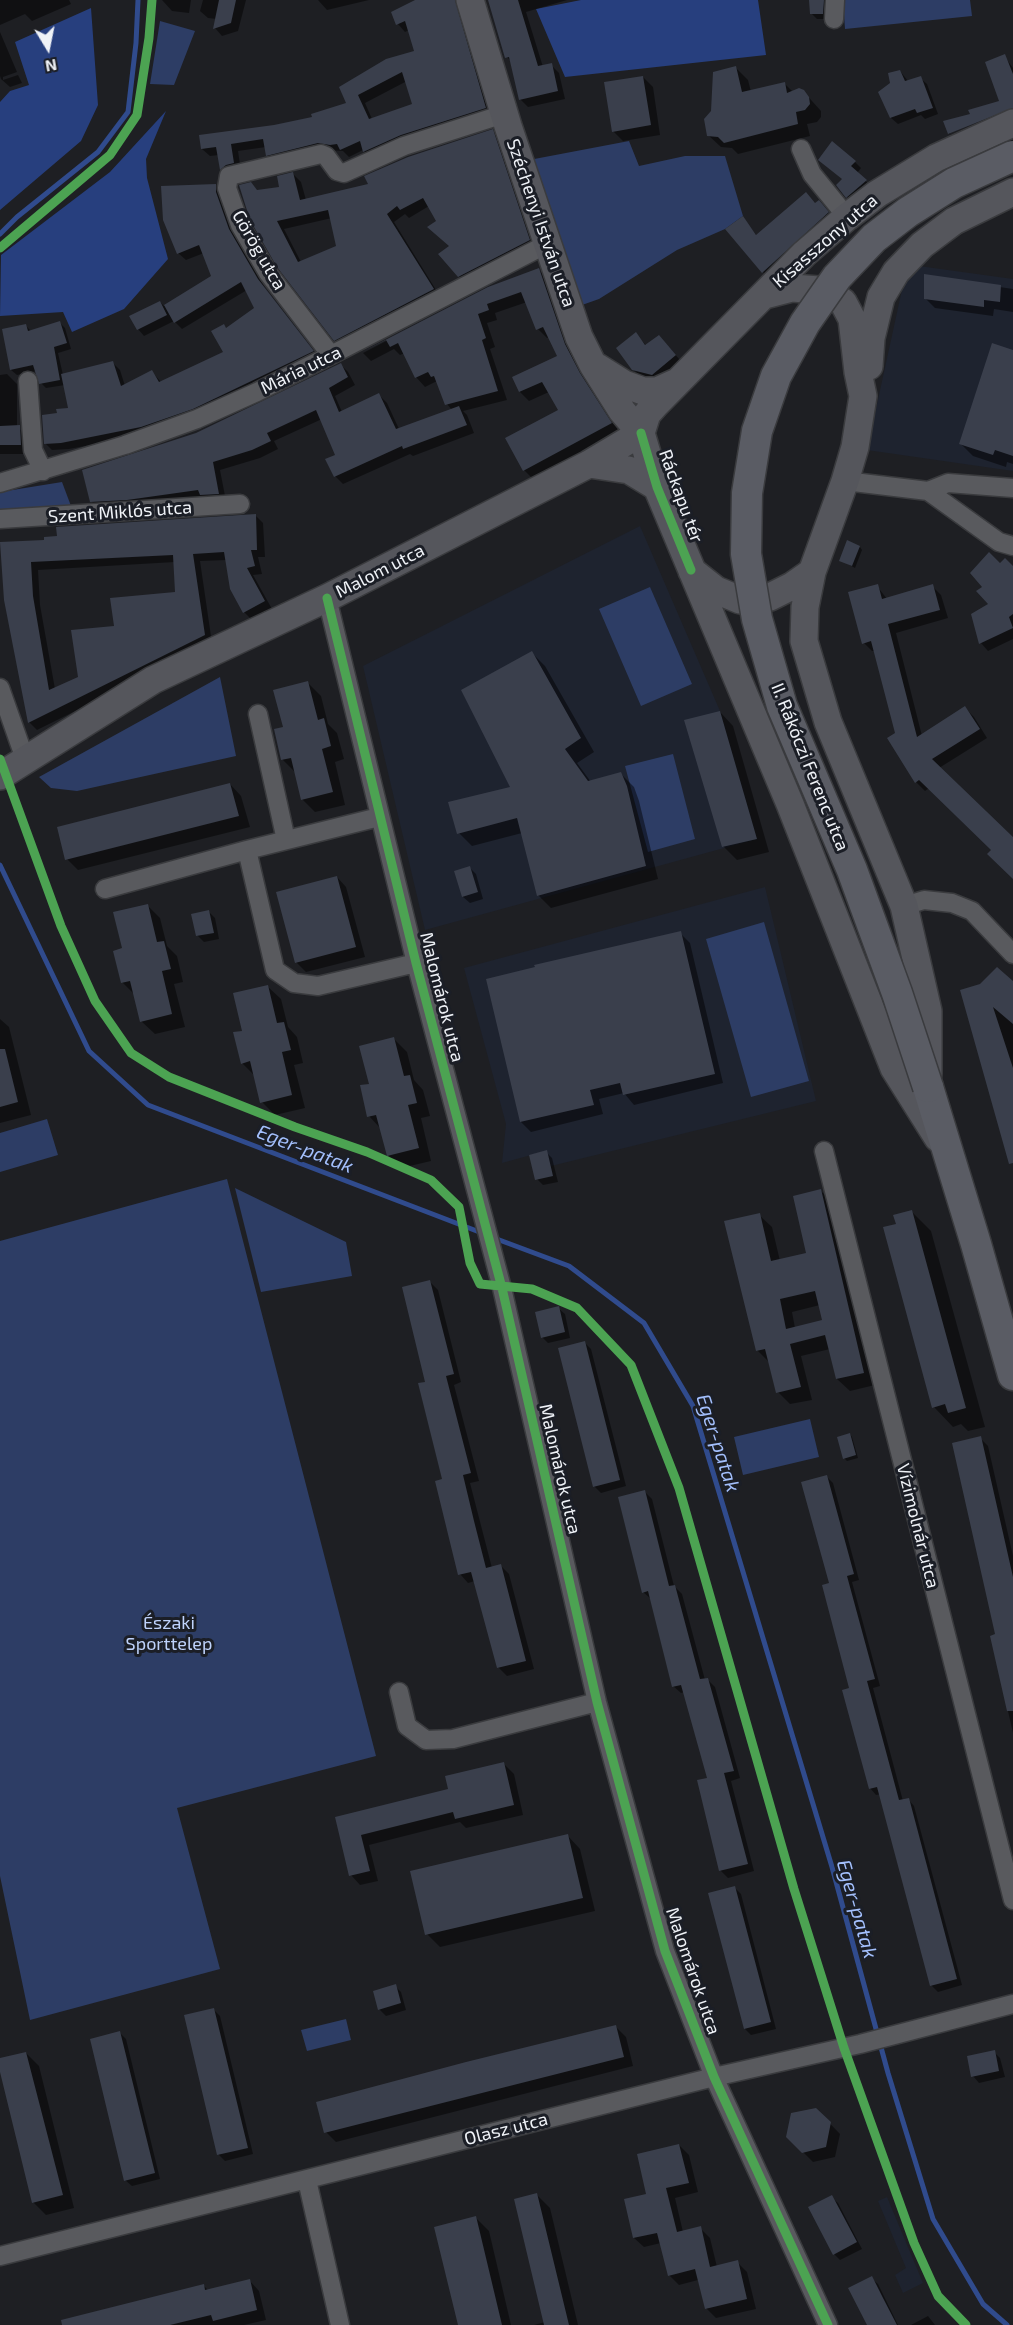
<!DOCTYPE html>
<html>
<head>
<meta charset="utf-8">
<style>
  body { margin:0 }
  #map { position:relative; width:1013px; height:2325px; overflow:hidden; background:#1e1f23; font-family:"Exo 2",sans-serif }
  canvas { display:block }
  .north { position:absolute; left:18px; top:18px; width:60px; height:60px; -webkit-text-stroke:4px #1b1e26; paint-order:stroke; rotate:170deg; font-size:16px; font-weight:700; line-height:24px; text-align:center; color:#eff2f7 }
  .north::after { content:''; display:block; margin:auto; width:21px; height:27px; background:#eff2f7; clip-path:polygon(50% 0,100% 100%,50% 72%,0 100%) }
</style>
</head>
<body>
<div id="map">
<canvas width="1013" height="2325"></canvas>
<div class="north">N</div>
</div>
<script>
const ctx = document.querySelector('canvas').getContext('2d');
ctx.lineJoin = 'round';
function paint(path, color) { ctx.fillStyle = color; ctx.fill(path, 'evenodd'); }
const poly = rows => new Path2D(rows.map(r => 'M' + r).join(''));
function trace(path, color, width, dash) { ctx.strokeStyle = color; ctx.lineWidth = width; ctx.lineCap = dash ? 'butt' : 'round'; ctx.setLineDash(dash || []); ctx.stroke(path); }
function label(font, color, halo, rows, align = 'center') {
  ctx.font = font + ' "Exo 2",sans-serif'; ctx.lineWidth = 6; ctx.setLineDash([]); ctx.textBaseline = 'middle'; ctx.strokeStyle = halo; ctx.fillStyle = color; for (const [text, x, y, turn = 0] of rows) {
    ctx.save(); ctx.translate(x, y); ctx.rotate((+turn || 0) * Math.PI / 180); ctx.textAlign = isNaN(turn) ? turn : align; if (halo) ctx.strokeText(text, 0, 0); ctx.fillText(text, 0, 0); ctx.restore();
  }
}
paint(poly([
  [919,266,1013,279,1013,471,867,450,903,285],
  [640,526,720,711,757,839,425,930,363,666],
  [765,887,816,1101,551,1166,546,1151,502,1163,506,1124,464,968],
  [887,2197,923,2283,903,2293,895,2275,906,2268,878,2201]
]), '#1e232f');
paint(poly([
  [843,0,970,0,972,16,845,29],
  [160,21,195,31,174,85,150,84],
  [629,141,639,166,685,156,725,156,743,216,725,229,677,250,599,299,582,305,529,160],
  [62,482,71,506,0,510,0,492],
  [650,587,692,684,641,706,599,609],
  [220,677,236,756,77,791,51,788,39,777],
  [673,754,695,839,648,852,625,766],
  [764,922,809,1081,751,1097,706,939],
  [47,1119,58,1155,0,1172,0,1133],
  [227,1179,376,1756,177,1808,220,1969,30,2020,0,1876,0,1241],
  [235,1188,346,1242,352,1276,261,1292],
  [810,1419,819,1457,743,1475,734,1437],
  [346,2019,351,2040,307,2051,301,2030]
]), '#2d3d65');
paint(poly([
  [581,0,758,0,766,55,565,77,536,9],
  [91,8,98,105,81,141,0,210,0,102,10,91,29,85,15,42],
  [166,111,146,159,147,178,168,259,124,309,72,332,63,312,0,316,1,255,110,172]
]), '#273f7e');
paint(poly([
  [0,0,69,0,71,4,32,21,25,14,0,25],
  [162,0,191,0,189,13,172,11],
  [203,0,246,0,238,31,222,36,215,28,217,19,208,18,200,11],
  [318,0,369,0,327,10],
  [419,0,464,0,493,116,372,159,363,150,349,157,343,151,327,150,275,163,267,155,266,147,238,151,241,171,228,177,221,169,219,155,210,156,202,149,274,127,314,118,348,104,340,88,416,52,409,30,405,32,398,24],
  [407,81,414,105,372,119,365,103],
  [489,0,567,0,526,12,543,67,551,65,559,73,565,99,528,107,520,99,512,62,507,57],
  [811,0,832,0,829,19,817,19,811,13],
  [0,32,17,72,3,77,3,80,18,75,22,83,10,87,1,79,0,76],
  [1004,56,1013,68,1013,105,950,132,950,135,945,122,972,115,1001,102],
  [736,68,748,80,751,92,784,83,793,92,803,91,821,111,821,117,817,122,807,124,810,136,738,154,732,148,721,147,708,135,705,120,713,112],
  [900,71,908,81,920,78,927,84,938,114,925,119,921,115,898,124,891,118,880,92,892,83],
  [643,77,653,87,660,135,623,141,613,131],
  [1013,107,1013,114,955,140,950,135],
  [492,131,500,139,537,248,467,285,459,276,451,247,429,206,409,218,405,214,394,222,441,298,344,348,335,340,258,191,281,188,293,174,301,182,306,200,370,185],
  [332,218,337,247,301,262,284,229],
  [855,162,861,168,857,173,872,187,853,203,847,197,844,180,826,166],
  [216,186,223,193,223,200,236,237,265,288,320,359,148,434,69,449,52,450,45,443,58,414,70,409,65,385,46,388,41,383,36,371,17,375,11,370,26,326,32,332,60,323,65,328,71,349,58,353,63,375,113,363,120,370,125,386,152,372,161,382,225,353,227,329,256,308,247,290,182,329,174,321,144,336,138,329,160,302,164,306,212,277,204,253,186,260,178,253],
  [816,204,826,210,835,221,771,280,763,272,743,218,757,236],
  [539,270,548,279,574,355,588,384,620,433,533,479,524,470,560,411,549,392,529,401,520,392,514,378,559,357,549,337,547,338,538,329,527,302,495,313,497,320,487,323,495,347,490,349,507,400,463,411,467,415,474,433,413,456,410,454,343,484,335,476,337,456,322,419,274,441,278,449,260,458,220,470,226,501,99,509,91,501,196,435,340,364,348,372,355,385,335,396,342,412,379,395,387,403,399,429,452,410,447,404,437,381,425,387,416,377,405,353,400,355,394,349,371,361,363,353,489,288],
  [926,276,1013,289,1013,312,994,309,993,316,935,308,925,298],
  [635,334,647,346,669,347,684,365,663,384,643,379,633,369],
  [1013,351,1013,464,1007,462,1006,467,973,456,961,444],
  [7,374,17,384,17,427,29,437,30,454,0,454,0,375],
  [255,515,263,523,265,557,258,557,262,574,253,575,272,609,252,620,244,612,227,560,200,561,212,643,37,730,29,722,2,544,45,542,58,538],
  [175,562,176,594,79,678,55,689,40,605,38,570],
  [860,547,862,550,855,568,841,560],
  [1000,565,1013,568,1013,639,988,651,981,643,973,615,990,605,985,587],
  [877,586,887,599,932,586,941,595,948,618,896,633,922,736,965,708,974,717,987,738,939,768,1013,839,1013,877,993,850,929,788,925,791,916,782,889,739,897,734,875,651,872,651,864,643],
  [532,653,545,666,594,752,577,763,591,782,621,774,634,787,639,801,658,879,551,908,538,895,522,833,472,846,459,833,512,788],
  [308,683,321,696,328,724,337,733,344,759,335,762,345,805,315,812,302,799,296,773,283,760,275,730,285,729],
  [720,712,733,726,769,852,737,860,723,846],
  [230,784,241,796,250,827,78,870,67,859],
  [470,868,476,874,483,899,470,903,463,897,456,872],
  [337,877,346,887,365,957,306,972,296,962],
  [147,905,160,918,167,946,177,956,183,982,174,984,185,1027,155,1034,141,1021,135,995,122,982,124,950],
  [209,912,215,918,219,939,204,942,197,935],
  [680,933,690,943,723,1083,634,1105,624,1093,599,1099,603,1114,531,1132,521,1122,488,980],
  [1013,983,1013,1155,962,991],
  [267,986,281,999,288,1027,297,1037,303,1063,294,1065,305,1108,275,1115,262,1102,255,1076,242,1063,244,1032],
  [0,1019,9,1027,31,1115,0,1123],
  [394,1039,407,1052,414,1080,423,1090,430,1116,421,1118,431,1161,401,1168,388,1155,381,1129,369,1116,370,1085],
  [546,1152,552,1158,558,1182,543,1185,537,1179],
  [821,1191,833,1203,875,1385,850,1391,837,1379,830,1349,801,1356,812,1400,790,1404,778,1392,770,1363,757,1350,759,1215,772,1227,780,1261,808,1254],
  [820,1305,823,1321,795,1328,792,1312],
  [912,1212,931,1231,985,1427,968,1431,961,1424,953,1427,934,1407,897,1225],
  [430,1282,438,1290,461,1382,454,1385,479,1481,470,1483,492,1568,501,1566,509,1574,534,1669,507,1676,498,1667,475,1581,468,1583,460,1574,426,1383],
  [558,1308,565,1314,570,1338,548,1343,542,1337],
  [585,1343,591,1349,626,1486,601,1493,594,1486],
  [850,1434,852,1437,858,1458,847,1461,844,1458],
  [980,1438,988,1446,1013,1556,1013,1733,991,1637,997,1636],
  [826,1476,833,1483,859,1580,852,1582,880,1686,873,1688,903,1801,908,1799,914,1806,962,1985,938,1992,931,1985,881,1794,876,1795,870,1788,831,1584],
  [645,1492,652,1499,674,1586,682,1594,705,1680,708,1680,715,1687,740,1778,731,1781,754,1871,728,1878,721,1871,699,1781,708,1779,684,1692,681,1693,673,1686,651,1599,643,1592],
  [504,1764,514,1774,523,1815,466,1828,460,1822,369,1845,378,1881,360,1885,351,1875,336,1819,450,1790],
  [567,1835,580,1849,595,1911,440,1947,427,1934],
  [735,1888,741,1894,776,2029,751,2035,745,2029],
  [395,1986,401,1992,406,2010,386,2016,379,2009],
  [214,2010,220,2016,253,2154,225,2161,219,2155,186,2017],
  [616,2027,626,2037,633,2066,336,2142,326,2132],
  [120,2033,126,2039,160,2179,132,2186,125,2180],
  [994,2052,1000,2058,1005,2077,979,2083,973,2076],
  [26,2053,39,2066,74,2208,46,2215,33,2202,0,2066,0,2060],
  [816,2109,840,2134,835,2157,813,2162,787,2136],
  [679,2145,689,2155,698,2192,675,2198,683,2232,700,2228,710,2238,717,2267,737,2262,747,2272,756,2309,716,2318,706,2308,698,2280,679,2285,669,2275,661,2243,644,2247,634,2238,648,2195],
  [537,2195,550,2208,578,2325,534,2325,545,2322],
  [831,2197,838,2203,862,2249,840,2260,834,2254],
  [476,2218,489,2231,511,2325,460,2325],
  [871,2278,878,2284,898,2325,868,2325],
  [250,2281,259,2291,266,2320,244,2325,70,2325,203,2285,208,2290],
  [928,2316,935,2325,911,2325]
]), '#0007');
trace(poly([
  [0,234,17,217,98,152,128,112,136,43,138,0],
  [0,865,89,1051,148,1105,482,1233],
  [494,1238,569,1266,644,1323,693,1406,832,1867,888,2073,933,2219,983,2304,1007,2325]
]), '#304b8d', 5);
paint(poly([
  [219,0,236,0,231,23,213,29],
  [415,0,455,0,486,108,401,135,363,152,360,141,340,150,337,144,330,145,318,143,266,156,263,139,231,144,234,163,226,165,220,170,216,147,201,149,199,135,274,125,312,117,311,114,346,103,339,87,386,59,414,51,405,21,396,25,391,12],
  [402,72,412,104,369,119,358,95],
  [488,0,518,0,538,66,552,63,558,91,519,100,509,57,505,58],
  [809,0,824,0,823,14,810,14],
  [1005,54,1013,74,1013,108,948,134,943,121,970,114,968,110,999,101,985,62],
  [736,66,742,92,785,82,787,93,799,88,804,90,809,97,810,104,805,110,796,112,798,124,724,143,718,137,707,136,704,119,711,111,713,72],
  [900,70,905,81,921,76,933,108,917,113,915,109,890,118,878,92,890,83,888,73],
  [643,76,651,125,612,132,604,82],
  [493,129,530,240,458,277,438,254,449,246,427,227,436,221,423,198,400,210,397,206,387,214,434,289,334,341,277,267,250,220,239,185,251,182,257,190,279,187,277,176,293,172,300,200,368,184,364,176,408,157],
  [328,210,336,246,298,262,277,221],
  [832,141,856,161,851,166,867,180,846,198,836,185,842,179,818,160],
  [216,184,216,192,229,229,258,279,314,351,193,409,141,427,61,443,44,444,42,415,57,413,56,409,68,408,61,374,113,361,121,386,152,370,159,382,223,352,211,331,224,324,226,328,254,308,241,282,174,323,164,305,211,276,199,245,177,254,163,220,161,186],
  [806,192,815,203,819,200,829,212,762,273,725,229,743,216,756,235],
  [539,268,565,344,580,373,612,423,523,471,505,438,558,410,542,382,519,392,512,377,557,356,543,327,536,330,521,292,487,304,489,310,478,314,486,338,482,340,498,391,445,405,434,376,431,377,428,372,415,378,398,343,390,347,386,340,360,353,488,287],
  [924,274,1001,285,1000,302,984,300,984,307,924,299],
  [160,301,167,315,137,330,129,316],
  [60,321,67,343,54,347,60,380,39,384,33,365,10,370,2,329,26,324,28,331],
  [636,332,645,345,659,335,676,355,652,375,632,370,616,348],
  [992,343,1013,350,1013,456,995,450,993,455,959,444],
  [341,363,348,377,329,388,339,412,379,393,396,429,459,406,467,425,403,449,402,446,334,477,325,459,335,455,316,410,267,433,271,441,252,450,213,462,219,494,200,495,198,490,127,500,90,502,82,470,196,433],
  [20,425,21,445,0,445,0,426],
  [256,514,257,550,251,550,255,566,247,568,265,601,243,613,230,589,224,552,193,554,205,635,28,723,4,600,0,542,44,540,44,537,57,536,56,527],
  [173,555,175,592,110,598,114,626,71,630,78,677,49,690,33,596,31,562],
  [847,540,860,546,852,566,839,561],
  [989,552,1000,563,1005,558,1013,566,1013,614,1009,617,1013,628,979,644,971,614,988,604,976,591,982,587,970,573],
  [878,584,882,599,933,584,940,610,888,624,917,737,965,706,980,729,932,759,1013,837,1013,879,987,854,991,850,919,780,915,783,887,738,895,733,871,641,862,644,848,592],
  [532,651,581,738,565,749,588,781,621,772,627,786,646,866,537,896,517,818,457,834,448,802,510,787,461,690],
  [308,681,318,720,324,718,331,746,322,749,333,792,301,800,291,758,281,760,274,729,283,727,273,690],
  [720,711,757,839,722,847,684,720],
  [230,783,239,816,65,860,57,827],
  [470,866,478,892,462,897,454,871],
  [337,876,356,947,295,963,276,892],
  [148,904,157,942,164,941,171,969,162,971,172,1014,140,1022,130,981,121,983,113,951,122,948,113,912],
  [209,910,214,933,196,936,191,914],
  [681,931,715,1074,623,1095,620,1083,590,1090,594,1105,520,1122,486,979,535,967,534,965],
  [997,967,1013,981,1013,1024,993,1007,1013,1068,1013,1163,1009,1164,960,990,980,984],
  [268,985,277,1023,284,1022,291,1050,282,1052,292,1095,260,1103,250,1061,241,1064,233,1032,242,1031,233,993],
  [394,1037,404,1076,410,1075,417,1103,408,1105,419,1148,387,1156,376,1115,367,1117,360,1085,369,1084,359,1046],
  [0,1049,5,1049,18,1102,0,1107],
  [547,1150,553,1176,535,1180,529,1155],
  [821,1189,864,1373,836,1379,825,1335,790,1344,801,1387,776,1393,765,1349,756,1351,724,1221,760,1213,771,1261,806,1253,793,1196],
  [815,1291,822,1320,786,1329,780,1299],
  [912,1210,966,1408,948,1413,945,1404,932,1408,883,1227,896,1224,893,1215],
  [430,1280,454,1374,446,1376,471,1473,463,1475,474,1521,486,1568,501,1564,526,1661,497,1668,471,1572,458,1575,435,1481,442,1479,418,1383,425,1382,402,1287],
  [559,1306,565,1332,541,1338,535,1312],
  [585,1341,620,1480,593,1487,558,1348],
  [850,1433,856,1455,843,1459,837,1437],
  [981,1436,1013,1577,1013,1711,1007,1711,990,1636,995,1634,952,1443],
  [827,1475,854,1574,847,1576,875,1679,867,1681,899,1800,909,1798,957,1979,930,1986,877,1787,869,1789,842,1690,849,1688,822,1585,829,1583,801,1482],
  [645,1490,669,1586,675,1585,700,1679,708,1678,734,1771,724,1773,748,1864,719,1871,697,1780,707,1778,681,1685,672,1687,648,1591,642,1593,618,1497],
  [504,1762,514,1805,455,1819,453,1812,361,1835,370,1871,349,1876,335,1817,448,1789,445,1776],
  [568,1834,583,1898,425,1935,410,1871],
  [735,1886,771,2022,744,2029,708,1893],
  [396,1984,401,2003,378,2010,373,1991],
  [214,2008,248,2148,217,2155,184,2015],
  [616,2025,624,2057,324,2133,316,2102,466,2062],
  [120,2031,155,2173,124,2181,90,2039],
  [995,2050,999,2071,971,2077,967,2056],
  [26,2052,63,2195,32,2203,0,2072,0,2058],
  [816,2108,831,2122,826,2147,802,2153,786,2137,791,2113],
  [679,2144,689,2183,666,2188,677,2232,701,2226,710,2267,738,2260,747,2299,705,2309,695,2269,668,2276,657,2233,633,2238,624,2199,646,2194,637,2154],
  [537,2193,569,2325,544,2325,514,2199],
  [832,2195,857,2242,833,2255,808,2207],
  [476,2216,502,2325,458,2325,434,2227],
  [872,2276,883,2298,897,2325,867,2325,848,2288],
  [250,2279,257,2310,213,2321,211,2315,170,2325,62,2325,61,2320,204,2284,205,2290]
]), '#3a3f4c');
const street = poly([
  [834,19,835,0],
  [801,149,812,174,847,217],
  [331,355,268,273,240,225,227,188,229,176,321,154,326,156,337,171,344,173,404,146,504,114],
  [28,381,33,450,43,471],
  [845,481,928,491,999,542,1013,546],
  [0,483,125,445,197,419,257,392,331,355,549,243],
  [928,491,948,483,1013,488],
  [0,519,240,504],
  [327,598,416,963,502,1288,597,1702,665,1951,714,2077,828,2325],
  [0,688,25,759],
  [258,714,286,840],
  [379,817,247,850,275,970,294,983,318,986,416,963],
  [105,889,247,850],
  [904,906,924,900,952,903,972,911,1013,954],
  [824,1151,1013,1900],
  [399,1692,407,1726,426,1740,453,1739,597,1702],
  [307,2180,340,2325],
  [0,2256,714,2077,860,2044,1013,2004]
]);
const secondary = poly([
  [470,0,508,126,579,337,593,365,622,411,641,433],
  [765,295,792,288,819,290,843,302,852,319,858,372,863,396,855,447,845,481,812,572,805,607,804,641,828,722,904,906,928,1011,928,1074],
  [869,366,871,338,881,297,896,272,922,245,954,221,1013,192],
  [597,367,624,384,643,391,657,391,677,382],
  [589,464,629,470,657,487],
  [692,571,716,590,740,600,770,597,792,586,812,572],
  [0,776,153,680,327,598,589,464,641,433],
  [938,1138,894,1068,790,804,657,487,641,433,647,414,656,404,804,254,847,217,877,194,936,158,1013,123]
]);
const primary = poly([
  [928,1087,976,1244,1013,1375]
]);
trace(street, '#3a3b3e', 21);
trace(secondary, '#3a3b3e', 30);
trace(primary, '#3a3b3e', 33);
trace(street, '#595a5e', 18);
trace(secondary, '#55565c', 27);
trace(primary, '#5a5c64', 30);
const primaryBridge = poly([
  [928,1087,897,993,852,870,782,706,757,619,746,554,747,493,757,431,776,376,805,323,837,277,874,238,908,212,954,183,1013,156]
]);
trace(primaryBridge, '#3a3b3e', 33, []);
trace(primaryBridge, '#5a5c64', 30);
trace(poly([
  [0,248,110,155,137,115,149,38,152,0],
  [641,433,657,487,691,570],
  [327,598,416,963,502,1288,597,1702,665,1951,714,2077,828,2325],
  [0,759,61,926,95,1001,131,1053,169,1077,295,1127,367,1152,431,1180,459,1207,470,1263,480,1284,532,1289,577,1308,631,1365,679,1488,794,1889,844,2048,914,2243,938,2296,966,2325]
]), '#4ca352', 9);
label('18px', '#eff2f7', '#1b1e26', [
  ["Széchenyi István utca",541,223,71],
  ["Kisasszony utca",825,241,-41],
  ["Görög utca",259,250,60],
  ["Mária utca",301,370,-26],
  ["Ráckapu tér",681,496,70],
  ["Szent Miklós utca",120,512,-4],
  ["Malom utca",380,571,-27],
  ["II. Rákóczi Ferenc utca",810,767,68],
  ["Malomárok utca",442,997,76],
  ["Malomárok utca",560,1469,77],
  ["Vízimolnár utca",918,1526,76],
  ["Malomárok utca",693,1971,71],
  ["Olasz utca",506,2129,-14]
]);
label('18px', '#bfd3fc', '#1b1e26', [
  ["Északi",169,1623],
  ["Sporttelep",169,1644]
]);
label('italic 20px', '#a3bffc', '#1b1e26', [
  ["Eger-patak",305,1149,21],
  ["Eger-patak",718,1443,72],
  ["Eger-patak",857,1909,74]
]);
</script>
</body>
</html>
